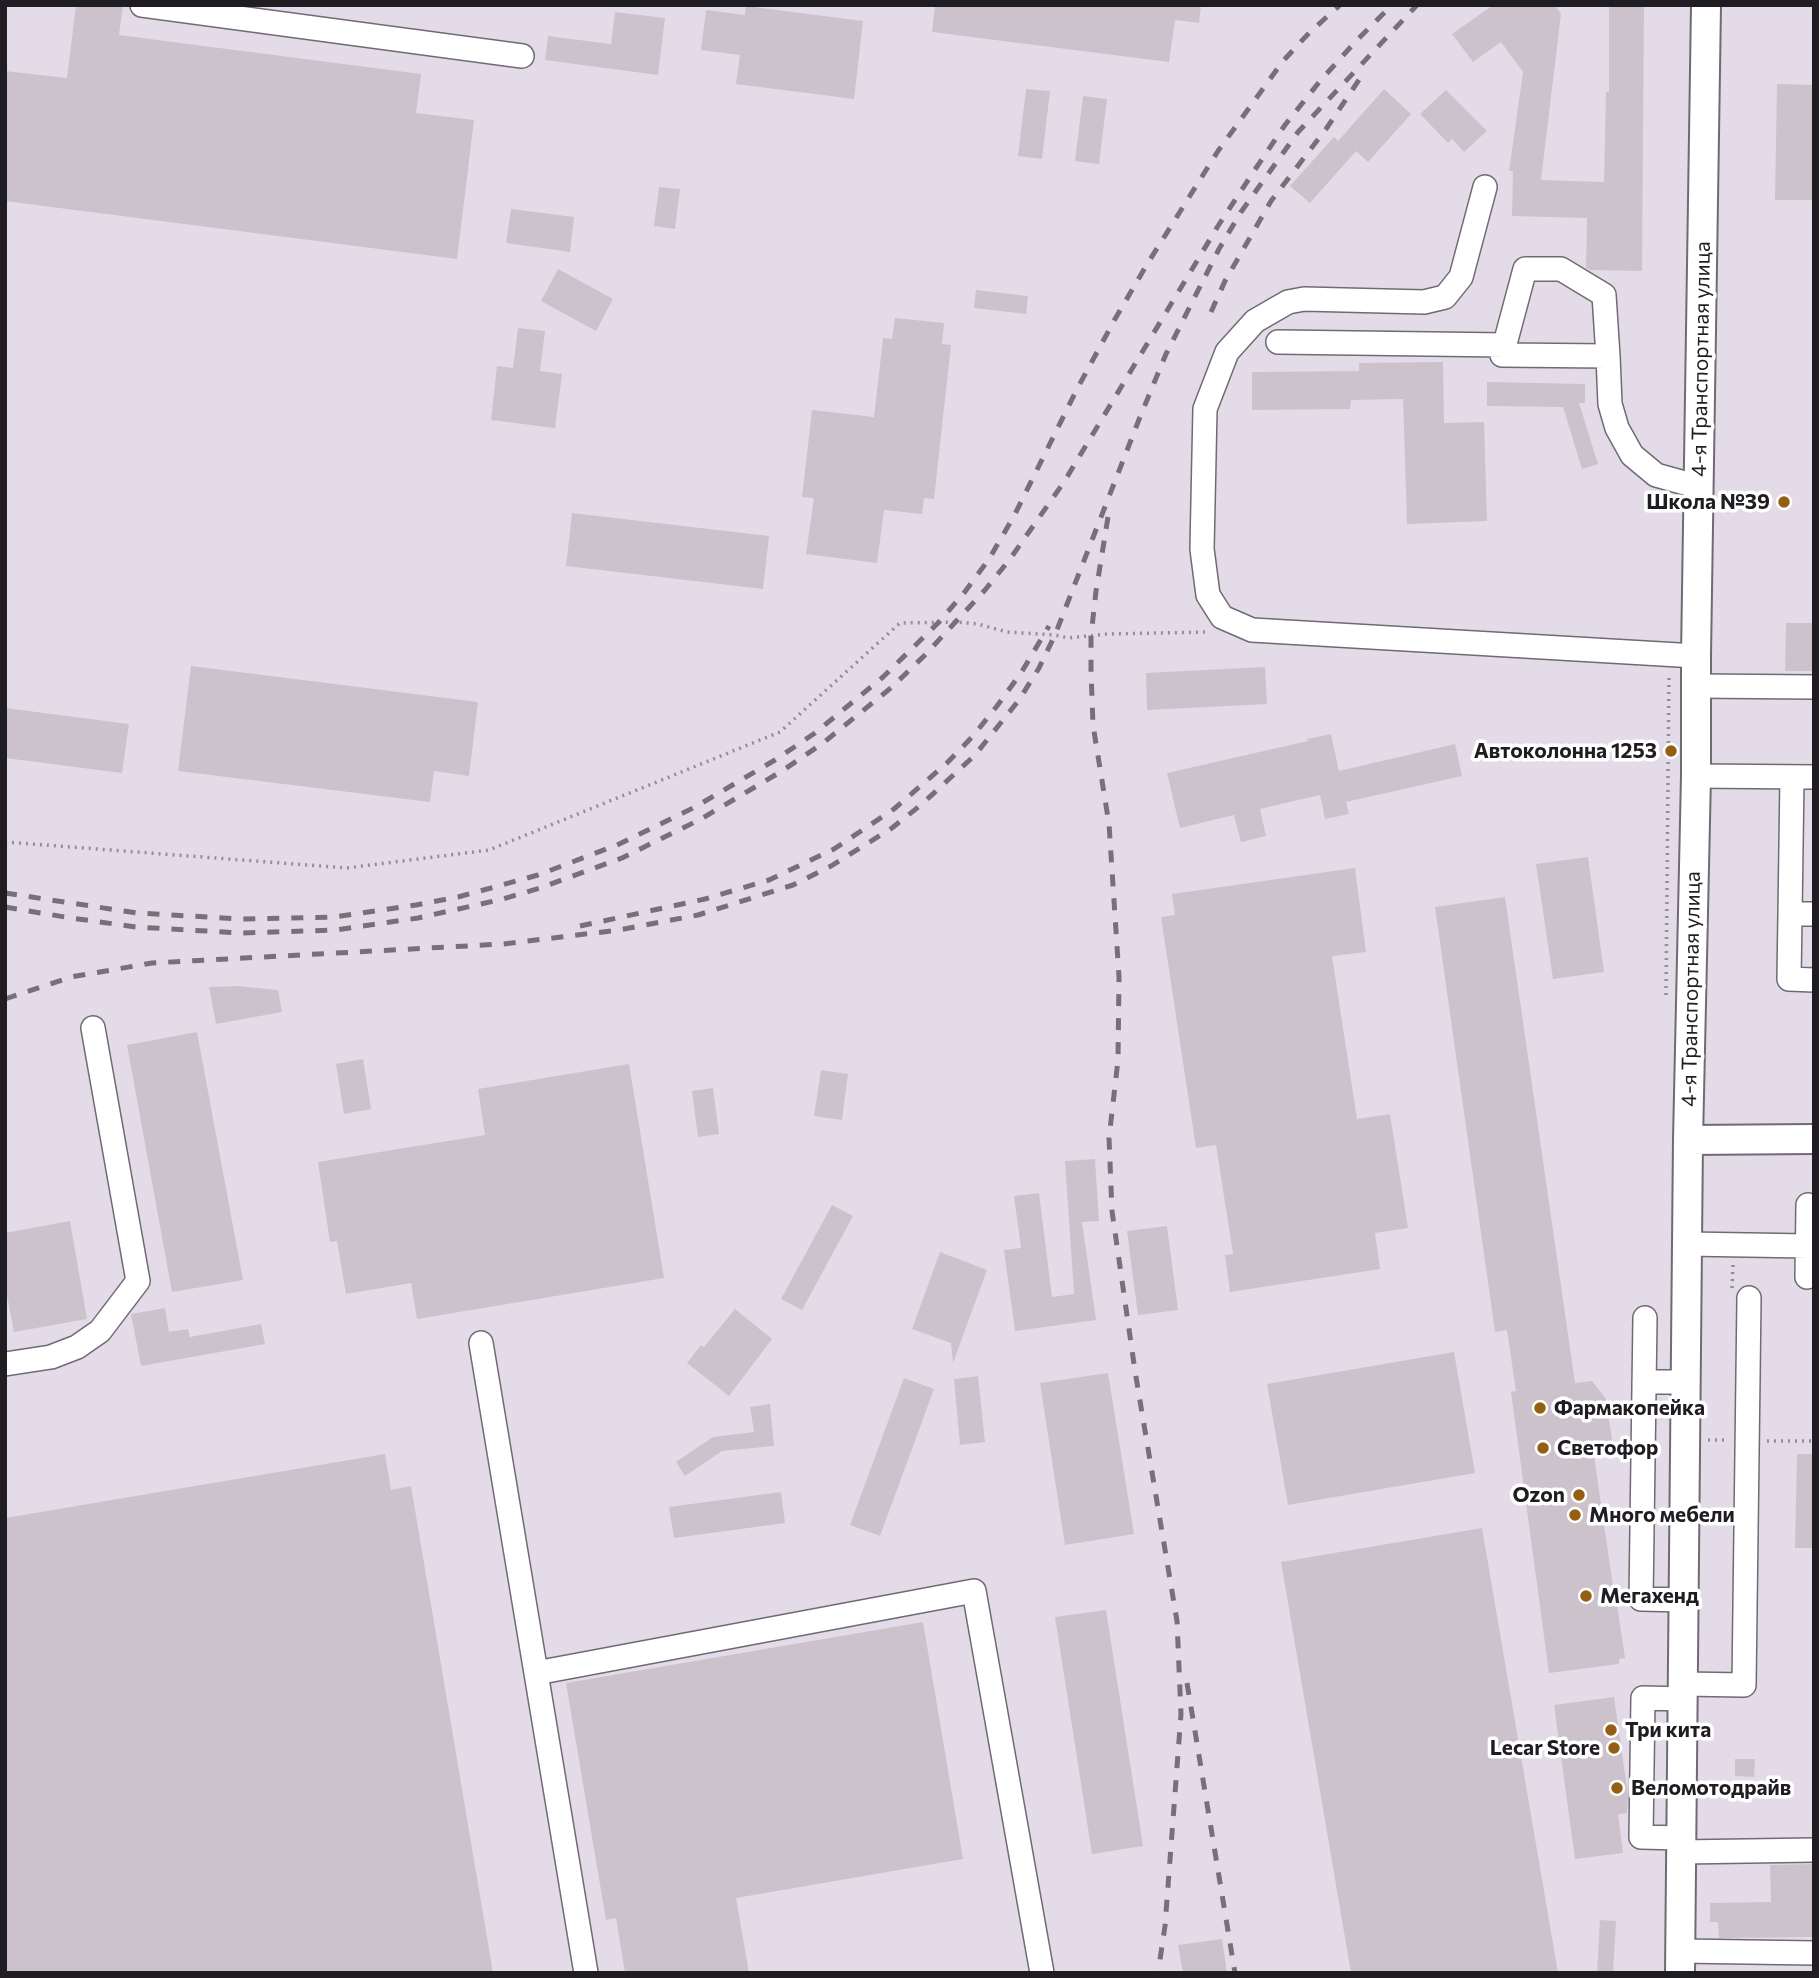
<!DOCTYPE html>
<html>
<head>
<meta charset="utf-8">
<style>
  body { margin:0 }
  #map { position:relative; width:1819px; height:1978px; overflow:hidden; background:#e3dce8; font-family:Commissioner,sans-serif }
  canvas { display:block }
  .frame { position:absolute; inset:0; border:7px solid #201d22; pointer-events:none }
</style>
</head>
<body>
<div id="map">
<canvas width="1819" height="1978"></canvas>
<div class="frame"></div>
</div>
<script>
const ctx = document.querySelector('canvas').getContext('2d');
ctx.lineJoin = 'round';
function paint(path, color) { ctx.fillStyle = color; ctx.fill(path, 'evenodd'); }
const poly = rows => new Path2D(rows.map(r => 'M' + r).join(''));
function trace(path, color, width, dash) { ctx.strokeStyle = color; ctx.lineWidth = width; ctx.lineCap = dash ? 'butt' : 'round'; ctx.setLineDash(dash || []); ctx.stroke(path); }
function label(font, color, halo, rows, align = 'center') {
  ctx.font = font + ' Commissioner,sans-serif'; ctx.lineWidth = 7; ctx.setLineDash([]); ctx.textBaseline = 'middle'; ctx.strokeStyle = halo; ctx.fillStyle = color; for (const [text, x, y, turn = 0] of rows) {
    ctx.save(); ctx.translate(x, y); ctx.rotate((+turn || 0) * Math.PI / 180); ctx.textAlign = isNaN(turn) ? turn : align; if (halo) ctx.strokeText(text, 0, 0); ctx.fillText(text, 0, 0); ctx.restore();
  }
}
paint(poly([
  [76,5,123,5,119,35,421,74,416,113,474,120,457,259,5,201,5,71,67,78],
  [935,5,1201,5,1199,23,1175,20,1169,62,932,32],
  [1493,5,1555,5,1561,14,1541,180,1604,182,1606,92,1609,92,1609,5,1644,5,1642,271,1590,270,1586,268,1587,218,1512,216,1513,171,1509,171,1523,72,1501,42,1473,62,1452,34],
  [746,6,863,21,854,99,736,84,740,55,701,50,706,10,745,15],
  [615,12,665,18,658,75,545,60,548,36,611,44],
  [1777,84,1814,85,1814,200,1775,200],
  [1026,89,1050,91,1042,159,1018,156],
  [1384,89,1411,114,1368,162,1356,151,1310,203,1290,186,1334,137,1338,141],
  [1446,90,1487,131,1464,152,1452,139,1448,143,1420,114],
  [1083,96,1107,99,1099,164,1075,161],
  [659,187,680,189,675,229,654,226],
  [511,209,574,217,570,252,506,243],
  [558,269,613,299,596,331,541,301],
  [976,290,1028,296,1026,314,974,308],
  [895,318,944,323,942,344,951,345,934,499,924,498,922,514,884,510,877,563,806,554,814,498,802,497,812,410,874,417,883,338,892,339],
  [518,328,545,331,540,371,562,374,555,428,491,420,497,366,513,368],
  [1443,362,1444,423,1484,422,1487,521,1407,524,1403,399,1351,400,1350,409,1252,410,1252,372,1359,371,1359,363],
  [1487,382,1585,384,1585,403,1579,403,1598,464,1582,469,1563,407,1487,406],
  [572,513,769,536,763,589,566,566],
  [1786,623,1814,623,1814,671,1785,671],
  [191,666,478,702,469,776,434,771,430,802,178,771],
  [1265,667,1267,704,1147,710,1146,673],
  [5,708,129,724,122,773,5,758],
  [1331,734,1339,771,1455,744,1462,776,1346,802,1349,814,1325,819,1320,795,1260,809,1266,836,1241,842,1234,815,1180,828,1167,773,1308,741,1307,739],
  [1588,857,1604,972,1553,979,1536,864],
  [1355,868,1366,952,1332,956,1357,1119,1390,1114,1408,1228,1375,1233,1380,1269,1230,1292,1225,1255,1233,1254,1216,1145,1196,1148,1161,917,1175,915,1172,894],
  [1505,897,1575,1383,1592,1381,1606,1399,1613,1447,1593,1449,1613,1586,1619,1585,1622,1603,1617,1604,1625,1658,1619,1659,1619,1664,1549,1673,1511,1392,1516,1391,1507,1330,1495,1332,1435,907],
  [237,986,278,990,282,1012,216,1024,209,987],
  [197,1032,243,1280,172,1292,127,1045],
  [363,1059,371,1109,344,1114,336,1064],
  [629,1064,664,1278,417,1319,411,1283,346,1294,337,1241,330,1242,318,1162,485,1135,478,1089],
  [821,1070,848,1074,842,1120,814,1116],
  [713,1088,719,1134,698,1137,692,1091],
  [1095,1159,1099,1221,1082,1222,1096,1320,1015,1331,1004,1250,1021,1248,1014,1196,1039,1193,1052,1297,1074,1294,1065,1161],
  [832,1205,853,1216,802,1310,781,1299],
  [70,1221,87,1319,14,1332,5,1285,5,1233],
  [1167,1226,1178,1310,1138,1315,1127,1231],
  [940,1252,987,1270,953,1363,951,1343,912,1329],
  [165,1308,169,1332,188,1329,190,1337,261,1324,265,1344,141,1366,131,1314],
  [735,1309,772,1339,729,1396,687,1363,701,1345,704,1347],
  [1454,1352,1475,1473,1288,1505,1267,1384],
  [1108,1373,1134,1534,1065,1545,1040,1383],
  [978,1376,985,1442,960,1445,954,1379],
  [904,1378,934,1389,880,1536,850,1525],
  [770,1404,774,1446,722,1451,685,1476,676,1462,713,1437,754,1432,750,1407],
  [385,1454,391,1490,411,1486,493,1973,5,1973,5,1518],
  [1797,1454,1814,1454,1814,1548,1795,1548],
  [781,1492,785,1523,674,1538,669,1507],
  [1482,1528,1558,1973,1351,1973,1281,1562],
  [1106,1610,1143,1846,1092,1854,1055,1617],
  [923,1622,963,1859,736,1898,749,1973,625,1973,616,1918,606,1920,566,1683],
  [1614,1697,1628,1795,1627,1813,1618,1814,1623,1853,1575,1859,1554,1705],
  [1735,1759,1755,1759,1754,1777,1735,1776],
  [1814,1864,1814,1937,1719,1938,1718,1922,1710,1922,1710,1903,1771,1902,1770,1865],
  [1600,1920,1616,1921,1613,1973,1597,1973],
  [1222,1939,1227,1973,1183,1973,1178,1945]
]), '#cbc2cc');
const minor = poly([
  [142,5,522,56],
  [1485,187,1461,277,1445,297,1424,302,1304,299,1288,302,1255,321,1227,352,1205,409,1202,549,1208,595,1222,617,1252,630,1696,656],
  [1278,342,1505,345],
  [1608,356,1502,355,1525,269,1561,269,1604,295,1608,356,1610,404,1617,428,1632,455,1656,475,1699,487],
  [1696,686,1814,687],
  [1696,776,1814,777],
  [1792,777,1790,914,1814,914],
  [1790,914,1789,979,1814,980],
  [1687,1244,1808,1246],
  [1807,1277,1808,1205],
  [1645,1318,1641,1599,1684,1600],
  [481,1343,586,1973],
  [5,1364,51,1357,77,1347,100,1331,138,1281,93,1028],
  [1644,1382,1686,1382],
  [536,1673,974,1591,1042,1973],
  [1683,1684,1744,1685,1749,1298],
  [1681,1838,1641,1837,1643,1698,1683,1699],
  [1681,1852,1814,1850],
  [1680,1951,1814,1953]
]);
const major = poly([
  [1688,1140,1814,1139],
  [1680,1973,1688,1140,1696,776,1696,656,1706,5]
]);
trace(minor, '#706a74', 26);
trace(major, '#706a74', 32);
trace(poly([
  [5,842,347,868,489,850,780,732,900,623,957,622,978,624,1007,632,1055,635,1068,638,1107,634,1208,632],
  [1666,995,1669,674],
  [1732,1288,1733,1264],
  [1708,1440,1728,1440],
  [1767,1441,1814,1441]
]), '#928d96', 3.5, [2, 5]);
trace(minor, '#fff', 23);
trace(major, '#fff', 28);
trace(poly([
  [1211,312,1225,281,1271,201,1326,129,1363,74],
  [1108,517,1096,591,1091,636,1091,671,1093,725,1109,824,1119,977,1118,1060,1109,1138,1112,1211,1135,1371,1177,1621,1181,1714,1165,1926,1158,1973],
  [5,893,137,913,242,919,334,917,416,905,458,897,538,875,617,845,695,807,775,760,815,733,883,677,938,623,964,593,989,559,1014,516,1076,391,1115,319,1146,266,1218,151,1283,61,1309,33,1340,5],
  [5,907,71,918,136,927,241,933,336,930,418,918,503,899,540,888,622,858,701,819,782,771,823,743,892,687,925,655,985,590,1010,559,1064,482,1218,226,1254,171,1285,125,1320,81,1357,40,1392,5],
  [580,926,705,899,769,880,834,849,894,809,947,763,973,736,997,706,1021,673,1049,626],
  [5,999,71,977,152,963,503,944,619,930,698,915,793,885,831,866,892,828,922,804,975,755,1019,700,1039,668,1055,635,1140,417,1166,354,1219,249,1241,212,1298,132,1417,5],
  [1187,1683,1235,1973]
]), '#767179', 5, [12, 12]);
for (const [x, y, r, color] of [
  [1784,502,7,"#945f14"],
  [1671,751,7,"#945f14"],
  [1540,1408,7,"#945f14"],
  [1543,1448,7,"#945f14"],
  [1579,1495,7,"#945f14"],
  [1575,1515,7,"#945f14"],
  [1586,1596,7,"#945f14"],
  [1611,1730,7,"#945f14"],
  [1614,1748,7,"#945f14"],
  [1617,1788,7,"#945f14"]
]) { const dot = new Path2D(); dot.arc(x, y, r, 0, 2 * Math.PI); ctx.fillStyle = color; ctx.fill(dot); trace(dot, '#fff', 2.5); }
label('21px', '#201d22', '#fff', [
  ["4-я Транспортная улица",1701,359,-89],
  ["4-я Транспортная улица",1691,989,-89]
]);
label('bold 21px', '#201d22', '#fff', [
  ["Школа №39",1770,502,"right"],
  ["Автоколонна 1253",1657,751,"right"],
  ["Фармакопейка",1554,1408],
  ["Светофор",1557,1448],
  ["Ozon",1565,1495,"right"],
  ["Много мебели",1589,1515],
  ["Мегахенд",1600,1596],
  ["Три кита",1625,1730],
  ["Lecar Store",1600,1748,"right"],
  ["Веломотодрайв",1631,1788]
], 'left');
</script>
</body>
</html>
